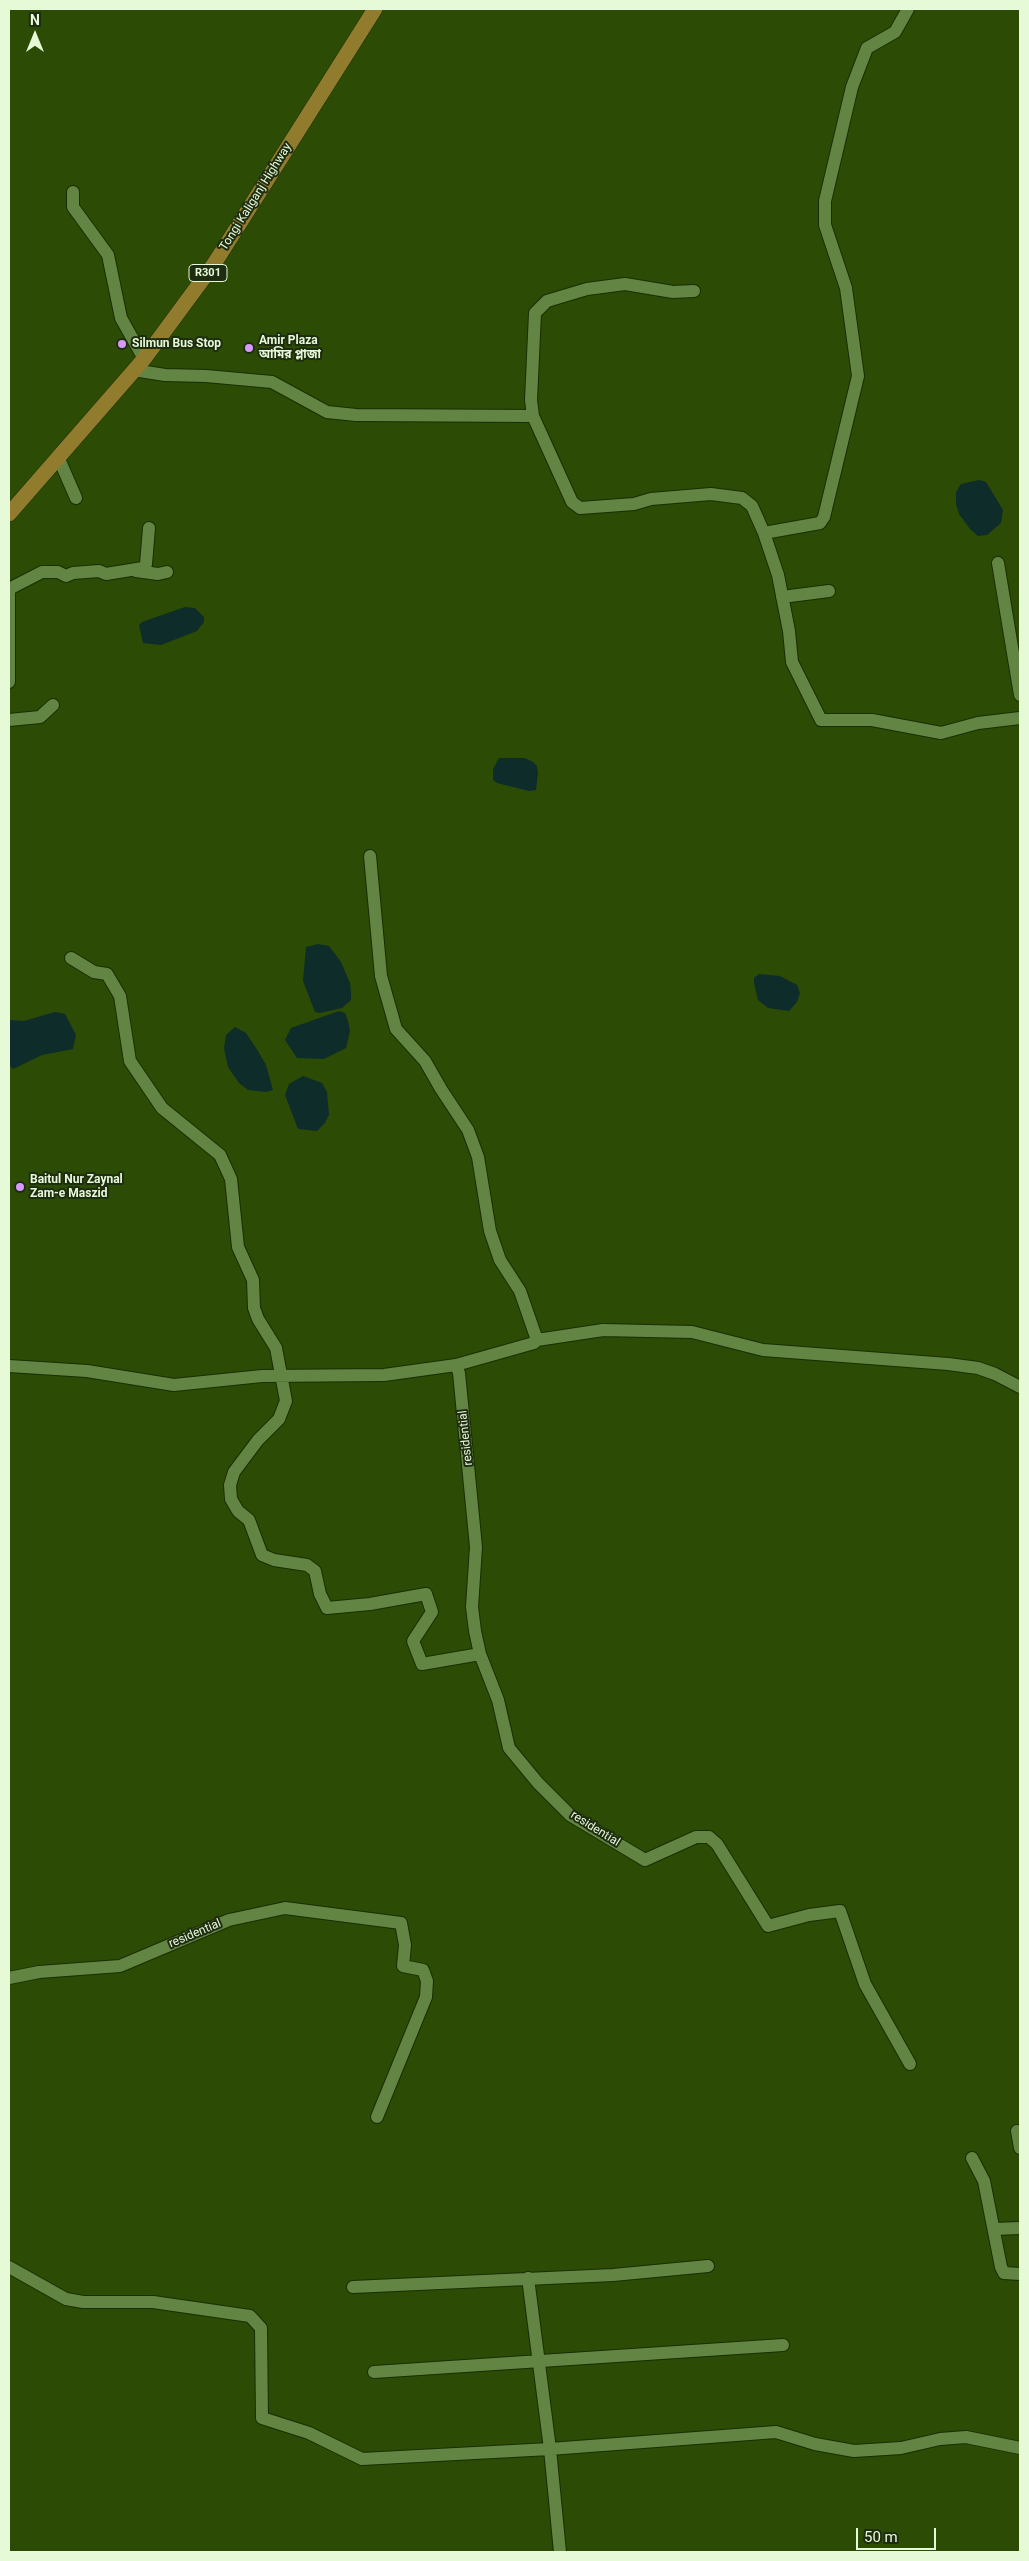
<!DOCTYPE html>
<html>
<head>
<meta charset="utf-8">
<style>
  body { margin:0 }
  #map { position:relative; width:1029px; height:2561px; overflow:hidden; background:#2c4b04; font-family:Roboto,sans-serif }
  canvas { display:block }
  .frame { position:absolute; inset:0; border:10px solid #e7fad8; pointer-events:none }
  .north { position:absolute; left:10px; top:10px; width:50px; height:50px; -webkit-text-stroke:4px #1e2c11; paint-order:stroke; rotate:0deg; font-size:14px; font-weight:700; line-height:20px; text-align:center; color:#e7fad8 }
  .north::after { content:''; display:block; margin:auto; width:18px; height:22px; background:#e7fad8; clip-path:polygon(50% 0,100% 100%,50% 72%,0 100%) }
  .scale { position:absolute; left:856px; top:2528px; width:80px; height:22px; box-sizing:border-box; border:2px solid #e7fad8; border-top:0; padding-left:6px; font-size:15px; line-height:18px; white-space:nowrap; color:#e7fad8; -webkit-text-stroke:4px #1e2c11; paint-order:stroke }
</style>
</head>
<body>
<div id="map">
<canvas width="1029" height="2561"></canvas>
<div class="frame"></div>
<div class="north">N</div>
<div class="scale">50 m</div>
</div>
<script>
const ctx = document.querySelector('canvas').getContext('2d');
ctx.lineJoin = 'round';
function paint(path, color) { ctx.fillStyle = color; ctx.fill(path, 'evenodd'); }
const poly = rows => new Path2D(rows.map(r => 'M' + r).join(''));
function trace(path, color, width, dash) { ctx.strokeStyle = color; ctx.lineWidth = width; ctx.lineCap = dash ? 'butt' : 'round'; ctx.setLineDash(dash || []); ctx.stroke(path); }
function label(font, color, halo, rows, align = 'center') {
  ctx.font = font + ' Roboto,"Noto Sans Bengali",sans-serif'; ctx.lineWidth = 4; ctx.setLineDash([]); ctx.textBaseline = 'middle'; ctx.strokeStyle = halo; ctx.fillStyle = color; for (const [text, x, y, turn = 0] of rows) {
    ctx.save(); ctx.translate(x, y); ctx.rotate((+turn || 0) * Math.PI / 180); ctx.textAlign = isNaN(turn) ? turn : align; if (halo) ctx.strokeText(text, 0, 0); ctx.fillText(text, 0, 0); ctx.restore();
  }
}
paint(poly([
  [979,480,986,482,1003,510,1001,523,987,535,978,536,970,529,959,514,956,504,956,492,961,484],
  [185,607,195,608,204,617,204,622,197,631,161,645,143,643,139,625,142,622],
  [499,758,525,758,533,762,537,766,538,773,536,790,529,791,497,783,493,780,493,769],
  [318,944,329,946,341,962,350,983,351,993,351,1000,342,1008,320,1013,315,1012,303,981,306,947],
  [759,974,780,976,797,985,800,993,797,1002,789,1011,768,1008,758,1000,754,983,754,978],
  [339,1011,345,1013,348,1021,350,1031,346,1048,324,1059,297,1058,285,1040,291,1028],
  [55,1012,65,1014,76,1035,73,1049,42,1055,13,1069,9,1065,9,1020,24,1021],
  [235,1027,246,1033,258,1051,266,1065,273,1090,266,1092,248,1090,239,1083,228,1067,224,1048,226,1035],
  [303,1076,322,1083,327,1092,329,1115,325,1123,317,1131,298,1129,285,1095,289,1084]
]), '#0d2c2a');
const minor = poly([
  [73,192,73,207,108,255,121,318,144,359],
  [133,370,165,375,206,376,272,382,327,412,356,415,533,416,531,400,535,313,547,301,587,289,625,284,673,292,694,291],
  [533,416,572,502,580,508,634,504,651,499,711,494,742,498,752,506,764,533,778,575,789,631,792,662,821,720,872,720,941,733,978,723,1020,718],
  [59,459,76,498],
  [764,533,820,523,824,517,858,376,846,288,825,225,825,201,852,87,867,48,895,32,908,9],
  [998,563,1020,695],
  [136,571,158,574,167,572],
  [9,589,42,572,58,572,66,576,73,573,99,571,106,574,143,568,146,564,149,528],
  [9,591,9,682],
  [782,597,829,591],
  [9,720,40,717,53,705],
  [370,856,381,976,396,1029,425,1061,441,1089,468,1130,478,1157,490,1231,500,1260,520,1291,537,1340],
  [71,958,94,972,107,974,120,996,130,1061,162,1108,220,1155,231,1179,238,1247,253,1280,254,1308,258,1319,276,1348,286,1401,279,1419,258,1440,234,1472,230,1485,231,1499,238,1511,249,1520,262,1555,274,1560,307,1565,315,1571,320,1594,327,1608,370,1604,426,1594,432,1612,413,1641,422,1664,480,1654],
  [456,1365,459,1373,476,1547,472,1607,475,1631,480,1654,498,1700,509,1748,538,1783,570,1815,645,1860,696,1837,709,1837,717,1844,768,1926,809,1915,840,1911,865,1984,910,2064],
  [9,1366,87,1371,174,1385,262,1376,384,1375,456,1365,534,1343,537,1340,603,1330,692,1332,763,1350,948,1364,978,1368,995,1374,1020,1387],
  [9,1978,39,1972,120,1966,229,1920,285,1908,401,1923,405,1945,403,1966,423,1970,427,1981,426,1997,377,2117],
  [1017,2131,1020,2148],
  [972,2158,984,2181,1001,2267,1004,2273,1020,2274],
  [994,2229,1020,2228],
  [9,2267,66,2299,83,2302,153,2302,250,2316,261,2328,262,2418,309,2433,362,2459,550,2449,776,2432,815,2444,854,2451,901,2448,940,2439,966,2437,1020,2448],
  [528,2278,550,2449,560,2552],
  [353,2287,613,2275,708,2266],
  [374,2372,783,2345]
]);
const major = poly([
  [9,514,144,359,214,264,375,9]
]);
trace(minor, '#182f00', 14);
trace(major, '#182f00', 16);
trace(minor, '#638544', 12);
trace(major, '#917b2c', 15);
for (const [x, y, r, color] of [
  [122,344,5,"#d69bfa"],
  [249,348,5,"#d69bfa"],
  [20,1187,5,"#d69bfa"]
]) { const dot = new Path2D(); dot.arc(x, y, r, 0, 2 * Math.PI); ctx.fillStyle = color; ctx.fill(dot); trace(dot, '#1e2c11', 2); }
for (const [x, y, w] of [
  [208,273,38]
]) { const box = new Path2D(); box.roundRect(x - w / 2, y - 8.5, w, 17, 4); ctx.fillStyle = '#1e2c11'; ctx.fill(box); trace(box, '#e7fad8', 1); }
label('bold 11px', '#e7fad8', null, [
  ["R301",208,273]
]);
label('12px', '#e7fad8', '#1e2c11', [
  ["Tongi Kaliganj Highway",256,197,-58],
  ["residential",466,1438,-96],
  ["residential",595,1829,32],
  ["residential",195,1934,-23]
]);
label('bold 12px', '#e7fad8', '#1e2c11', [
  ["Amir Plaza",259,341],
  ["আমির প্লাজা",259,355],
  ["Silmun Bus Stop",132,344],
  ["Baitul Nur Zaynal",30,1180],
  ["Zam-e Maszid",30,1194]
], 'left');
</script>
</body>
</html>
